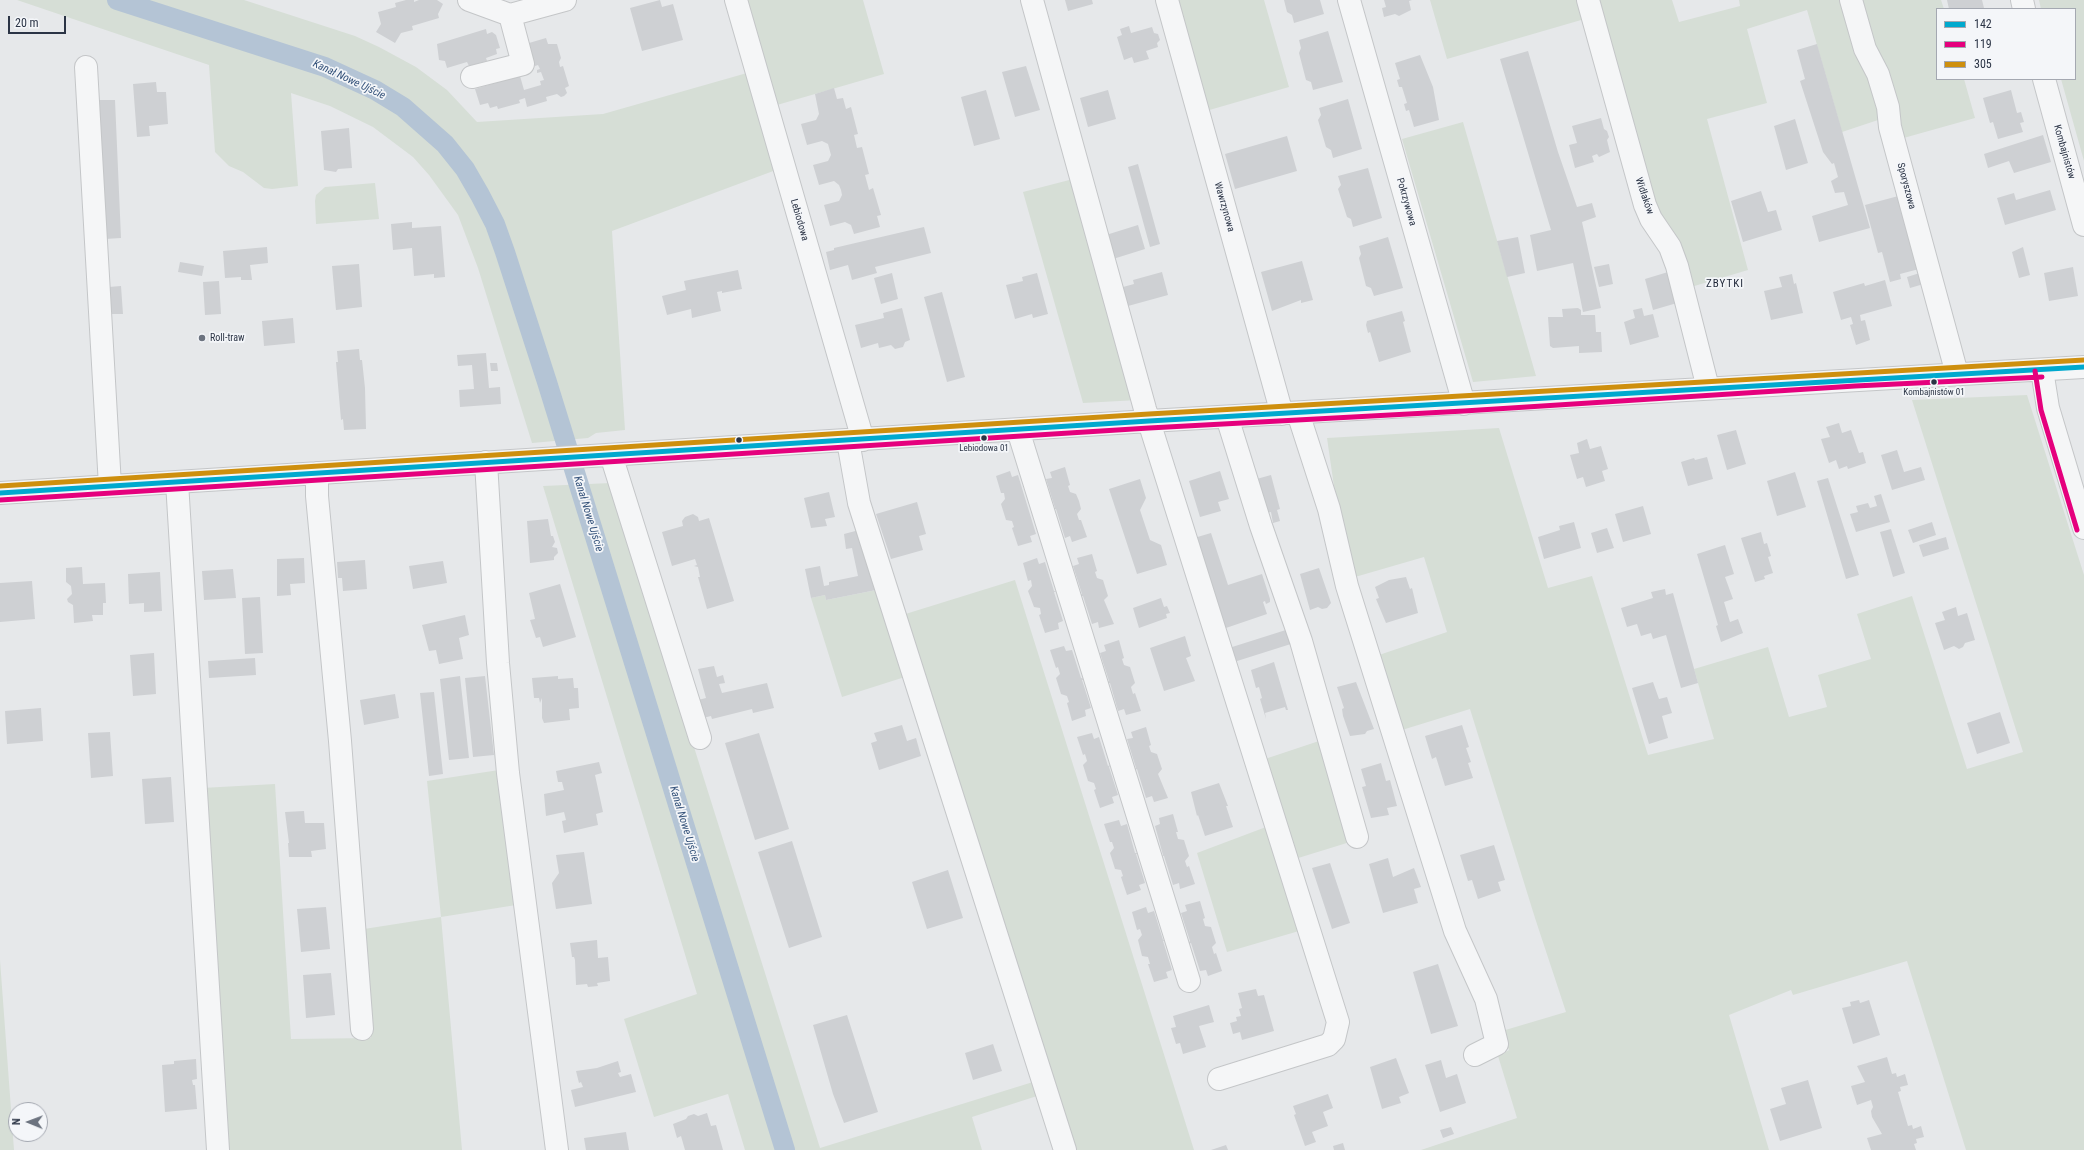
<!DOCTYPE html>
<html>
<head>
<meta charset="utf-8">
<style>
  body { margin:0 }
  #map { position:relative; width:2084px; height:1150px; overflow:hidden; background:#e6e8ea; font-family:"Roboto Condensed",sans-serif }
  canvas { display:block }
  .legend { position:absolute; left:1936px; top:8px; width:140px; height:72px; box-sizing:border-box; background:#f4f6f9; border:1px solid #a4a8b1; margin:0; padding:5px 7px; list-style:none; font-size:12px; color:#2b3445 }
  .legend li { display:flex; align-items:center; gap:8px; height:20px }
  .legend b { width:20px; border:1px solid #a4a8b1 }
  .north { position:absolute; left:8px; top:1102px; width:40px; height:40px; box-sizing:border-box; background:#f4f6f9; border:1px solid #a4a8b1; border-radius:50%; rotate:271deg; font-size:11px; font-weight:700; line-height:16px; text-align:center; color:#2b3445 }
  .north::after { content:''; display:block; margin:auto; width:14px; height:18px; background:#6c737f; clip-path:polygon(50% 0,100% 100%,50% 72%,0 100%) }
  .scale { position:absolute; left:8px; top:16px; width:58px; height:18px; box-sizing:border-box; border:2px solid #2b3445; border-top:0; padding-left:5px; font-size:12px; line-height:14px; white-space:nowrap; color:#2b3445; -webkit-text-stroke:3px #f4f6f9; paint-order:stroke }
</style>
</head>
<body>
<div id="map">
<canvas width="2084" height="1150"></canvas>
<ul class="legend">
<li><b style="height:5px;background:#00a9ce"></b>142</li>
<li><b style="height:5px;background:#e5007d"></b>119</li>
<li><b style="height:5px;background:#ce8f0e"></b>305</li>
</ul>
<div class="north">N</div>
<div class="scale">20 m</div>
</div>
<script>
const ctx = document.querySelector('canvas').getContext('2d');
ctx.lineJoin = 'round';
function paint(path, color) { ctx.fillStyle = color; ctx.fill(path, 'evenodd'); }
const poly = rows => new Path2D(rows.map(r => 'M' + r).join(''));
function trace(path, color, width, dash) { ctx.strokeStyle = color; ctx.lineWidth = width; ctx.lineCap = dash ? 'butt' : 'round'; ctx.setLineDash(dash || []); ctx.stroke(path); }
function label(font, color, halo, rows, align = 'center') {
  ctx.font = font + ' "Roboto Condensed",sans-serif'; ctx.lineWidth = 3.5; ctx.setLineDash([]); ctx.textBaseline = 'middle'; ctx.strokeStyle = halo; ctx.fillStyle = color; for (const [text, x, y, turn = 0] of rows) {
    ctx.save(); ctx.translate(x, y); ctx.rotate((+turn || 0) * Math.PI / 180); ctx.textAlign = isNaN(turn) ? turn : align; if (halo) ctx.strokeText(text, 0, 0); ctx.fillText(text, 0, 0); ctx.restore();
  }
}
paint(poly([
  [17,0,244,0,355,36,379,47,416,67,447,90,477,122,603,114,747,73,776,170,612,231,625,430,596,433,588,438,532,443,478,268,458,215,429,175,413,157,373,127,330,106,291,93,298,186,272,189,264,188,243,172,229,166,215,152,209,65],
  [748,0,863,0,884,74,777,105],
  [1176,0,1264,0,1289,87,1206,111],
  [1430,0,1583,0,1588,18,1447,59],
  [1596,0,1672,0,1679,22,1740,6,1739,0,1846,0,1881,119,1842,132,1807,10,1747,29,1767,103,1707,119,1748,270,1691,287,1657,216],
  [1857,0,1941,0,1944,9,1937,9,1937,79,1964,79,1975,118,1900,139],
  [2039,0,2084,0,2084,161,2061,79,2075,79,2075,9,2041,9],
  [1463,122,1536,376,1473,382,1402,139],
  [1077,178,1138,400,1083,403,1023,192],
  [375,183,379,219,316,224,315,201,316,195,325,187],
  [2027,395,2084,575,2084,1150,1966,1150,1907,961,1793,995,1791,990,1729,1015,1769,1150,1421,1150,1517,1118,1498,1056,1509,1050,1502,1031,1566,1012,1535,918,1470,709,1402,730,1379,655,1447,632,1424,557,1355,577,1337,507,1327,438,1499,428,1548,588,1592,576,1648,755,1714,739,1694,669,1768,647,1789,717,1827,707,1818,675,1871,659,1857,614,1912,596,1967,769,2023,752,1912,400],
  [611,483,820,1148,1033,1082,1037,1096,972,1117,982,1150,745,1150,728,1094,654,1117,624,1019,697,994,543,486],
  [1015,580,1194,1150,1069,1150,899,616],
  [881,589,908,676,842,697,811,598,825,595,826,600],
  [1322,740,1350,842,1295,859,1262,760],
  [499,770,516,905,441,917,462,1150,226,1150,202,788,275,784,291,1039,371,1038,364,929,441,917,427,781],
  [1266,827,1299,931,1227,952,1197,853],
  [0,960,14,1150,0,1150]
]), '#d6ded6');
trace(poly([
  [117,0,325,67,375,90,403,107,445,144,465,169,480,195,495,224,505,252,547,382,785,1150]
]), '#b4c4d5', 20);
paint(poly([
  [406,0,414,0,414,2,419,0,437,0,443,4,438,14,439,18,412,26,413,30,401,33,395,43,376,32,381,24,378,12,396,7,395,3],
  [660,0,662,7,673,4,683,40,642,51,630,8],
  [1065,0,1092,0,1093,4,1068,11],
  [1284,0,1320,0,1324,14,1294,23,1292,15,1287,12],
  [1384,0,1412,0,1409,1,1411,10,1399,16,1395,14,1384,17,1382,8,1386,7],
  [1947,0,1982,0,1984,8,1949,9],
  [1129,26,1131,33,1152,27,1154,33,1158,34,1160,40,1157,43,1158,47,1146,51,1149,59,1134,63,1132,57,1124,60,1117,37,1122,35,1120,29],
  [486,29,487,34,492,32,496,35,500,48,496,49,497,54,486,58,487,61,469,66,467,62,447,68,445,61,439,60,437,44],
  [1328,31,1343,82,1313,90,1311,82,1306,80,1299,53,1301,48,1299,40],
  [546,38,548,44,557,44,561,58,559,62,560,67,563,66,569,86,565,88,567,93,564,96,561,97,557,94,546,97,547,101,527,107,525,98,519,100,520,103,498,109,497,106,490,108,488,103,480,105,475,89,495,83,494,81,520,76,524,90,541,85,540,81,544,80,541,72,537,73,537,70,540,69,538,65,535,66,529,43],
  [1817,44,1870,228,1819,242,1812,216,1848,205,1844,192,1835,193,1831,181,1838,177,1834,163,1832,164,1823,152,1800,81,1805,79,1797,50],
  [1528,51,1558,152,1577,207,1592,203,1596,217,1582,222,1601,308,1583,312,1573,263,1537,271,1530,235,1551,230,1500,59],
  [1420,55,1433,87,1439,120,1414,127,1409,110,1406,111,1404,104,1407,103,1402,87,1399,87,1397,80,1400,79,1395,63],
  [1026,66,1040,110,1015,117,1002,72],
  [156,82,157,92,166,92,168,124,149,126,150,136,137,137,133,84],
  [834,88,837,99,843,98,846,109,851,107,858,134,854,135,857,148,862,147,869,174,865,175,869,190,873,188,881,215,877,216,880,227,854,234,851,225,845,222,830,226,824,205,839,201,842,195,841,190,839,185,834,181,819,185,813,165,828,161,831,155,828,144,822,141,807,145,801,124,816,120,819,114,815,94],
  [986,90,1000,139,974,146,961,97],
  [1108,90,1116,119,1088,127,1080,98],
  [2011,90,2017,113,2021,112,2024,122,2020,123,2023,132,1998,139,1993,122,1990,123,1983,98],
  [1348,99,1362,149,1333,158,1331,150,1326,147,1318,120,1321,115,1319,108],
  [99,100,115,100,121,238,105,239],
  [1601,118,1604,129,1607,131,1609,137,1607,140,1610,152,1599,157,1597,154,1592,156,1594,162,1575,168,1569,145,1577,143,1572,126],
  [1795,119,1808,163,1786,170,1774,126],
  [349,128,352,168,338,169,336,172,324,170,321,131],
  [2043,135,2051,162,2014,173,2009,161,1988,168,1984,154],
  [1287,136,1297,171,1235,189,1225,154],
  [1138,164,1160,244,1150,247,1128,167],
  [1368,168,1382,218,1353,227,1351,219,1347,217,1338,189,1341,185,1338,176],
  [2050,190,2056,210,2005,225,1997,198,2014,193,2016,200],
  [1761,191,1768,212,1776,210,1782,230,1743,242,1731,201],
  [1902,195,1915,243,1910,244,1919,269,1900,274,1901,279,1890,282,1882,252,1878,253,1865,205],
  [412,222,412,228,441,226,445,277,434,278,434,274,414,276,412,248,393,250,391,224],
  [1138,225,1145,249,1113,259,1106,235],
  [924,227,931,253,875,267,877,273,852,280,848,265,830,270,826,252,834,250,834,248],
  [1388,237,1403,288,1374,296,1371,288,1366,286,1359,258,1361,254,1359,246],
  [1518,237,1525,273,1507,277,1497,241],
  [267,247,268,263,250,265,252,280,241,280,241,277,225,278,223,251],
  [2023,247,2030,275,2019,278,2012,252],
  [1302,261,1313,300,1301,303,1301,300,1272,311,1261,272],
  [180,262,204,266,202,276,178,272],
  [359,264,362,307,336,310,332,266],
  [1609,264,1613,284,1599,287,1594,267],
  [2073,267,2078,296,2049,301,2044,273],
  [738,270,742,289,722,293,722,291,717,292,721,311,692,318,691,309,667,315,662,296,686,290,684,281],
  [1162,272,1168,295,1128,306,1123,287,1134,284,1133,280],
  [1668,272,1677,303,1653,310,1645,279],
  [1923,272,1927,283,1910,288,1907,277],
  [892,273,898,299,881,304,874,278],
  [1037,273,1048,314,1033,318,1032,314,1015,319,1006,285,1023,281,1022,277],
  [1792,274,1794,284,1796,283,1803,313,1771,320,1764,291,1782,287,1779,277],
  [1885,280,1892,306,1860,315,1861,321,1865,320,1870,340,1856,345,1850,325,1853,324,1851,317,1841,320,1833,292,1864,283,1865,286],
  [219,281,221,314,205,315,203,282],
  [121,286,123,314,110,314,109,287],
  [942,292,965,377,947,382,924,297],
  [902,308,910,340,905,342,903,347,895,349,891,345,879,348,878,343,861,348,855,325,884,318,883,313],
  [1578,308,1581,310,1581,315,1595,315,1596,332,1601,332,1602,352,1579,353,1579,346,1553,348,1550,346,1548,317,1563,317,1562,309],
  [1642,308,1644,316,1653,314,1659,337,1630,345,1624,322,1635,318,1633,310],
  [1402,311,1405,321,1403,322,1411,352,1379,362,1370,332,1368,333,1366,325,1367,321],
  [293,318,295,343,264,346,262,321],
  [359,349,360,360,362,360,365,388,366,429,344,430,343,419,341,420,336,362,338,362,337,351],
  [486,353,489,388,500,387,501,404,460,407,459,390,474,389,472,365,458,366,457,355],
  [490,363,497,363,498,371,491,371],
  [1839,423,1842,433,1851,430,1859,453,1863,452,1866,463,1848,469,1847,466,1839,469,1836,460,1829,463,1821,439,1830,437,1826,427],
  [1736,430,1746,464,1727,470,1717,435],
  [1587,439,1590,449,1601,446,1608,469,1602,471,1605,481,1586,487,1583,477,1577,479,1570,455,1579,453,1577,443],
  [1897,450,1904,472,1921,467,1925,480,1892,490,1881,455],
  [1707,457,1713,479,1688,486,1681,462,1694,458,1695,460],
  [1065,467,1070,485,1068,486,1070,492,1076,494,1079,501,1081,509,1077,514,1079,520,1081,520,1087,537,1072,542,1070,536,1065,538,1056,509,1052,509,1055,508,1046,479,1052,478,1050,472],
  [1010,471,1012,477,1018,475,1036,534,1030,536,1032,542,1018,546,1012,528,1014,527,1012,521,1006,520,1001,504,1005,499,1004,493,1001,493,996,476],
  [1220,471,1229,499,1218,502,1221,511,1200,517,1189,481],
  [1795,472,1806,507,1777,516,1767,481],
  [1271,475,1280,509,1277,510,1280,521,1273,523,1271,512,1263,514,1253,480],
  [1828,478,1859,575,1846,579,1817,481],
  [1140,479,1146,498,1140,510,1150,540,1161,545,1167,565,1137,574,1109,489],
  [829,492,835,517,825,519,827,526,811,528,804,498],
  [1881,494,1890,522,1856,532,1850,514,1858,512,1856,506,1868,503,1870,508,1877,506,1874,496],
  [917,502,926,534,919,536,923,550,891,559,876,514],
  [1643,506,1651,534,1623,542,1615,514],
  [693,514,698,517,699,521,709,518,734,601,707,609,698,577,700,577,698,567,694,566,697,565,695,559,672,566,662,532,683,526,682,521,685,517],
  [548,519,551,536,553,536,555,542,552,547,557,548,558,553,554,557,554,560,530,563,527,521],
  [1574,522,1581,548,1544,559,1538,537,1560,530,1559,526],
  [1932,522,1936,535,1913,543,1908,530],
  [1607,528,1614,548,1597,553,1591,533],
  [863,529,881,589,826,600,825,595,811,598,805,569,820,566,824,586,829,585,829,582,858,576,852,548,846,549,844,534],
  [1891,529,1905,573,1893,577,1880,532],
  [1761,532,1764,544,1767,543,1771,556,1768,557,1773,573,1764,576,1765,579,1755,582,1741,538],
  [1211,533,1228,585,1262,574,1270,599,1270,602,1266,604,1265,601,1263,602,1267,614,1223,629,1194,538],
  [1946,537,1949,549,1923,557,1919,545],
  [1725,545,1734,574,1725,577,1733,599,1724,602,1730,622,1738,619,1743,633,1721,642,1716,626,1718,625,1697,554],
  [1092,554,1097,571,1095,572,1097,578,1103,580,1108,596,1104,600,1114,624,1099,628,1098,622,1092,624,1083,596,1078,597,1082,594,1073,566,1079,564,1077,558],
  [304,558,305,583,290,584,291,595,277,596,277,559],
  [1037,558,1039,564,1045,562,1054,591,1057,591,1054,592,1063,621,1058,623,1059,629,1045,633,1039,615,1041,614,1040,608,1034,607,1028,591,1032,586,1031,580,1028,581,1023,563],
  [365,560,367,589,343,591,342,578,338,578,337,562],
  [443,561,447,583,413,589,409,566],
  [82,567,83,584,105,583,106,603,103,603,103,615,92,615,93,621,74,623,73,605,68,602,67,599,72,594,71,586,66,582,66,568],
  [1319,568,1331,603,1327,608,1322,609,1318,607,1310,610,1300,574],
  [233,569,236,598,204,600,202,571],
  [160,572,162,611,144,612,144,603,129,604,128,574],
  [1406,577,1410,589,1412,588,1418,613,1386,623,1376,599,1379,598,1375,587,1389,580],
  [32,581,35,619,0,622,0,583],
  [560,584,576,637,543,647,540,637,536,638,530,620,535,619,529,593],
  [1665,589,1666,595,1673,593,1698,683,1681,688,1666,635,1653,639,1651,633,1641,636,1637,624,1627,627,1621,608,1653,598,1651,592],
  [260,597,263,653,245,654,242,598],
  [1161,598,1164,607,1167,606,1170,613,1166,614,1167,618,1139,628,1133,608],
  [1956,607,1958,616,1967,613,1975,640,1965,643,1963,647,1959,649,1954,646,1944,650,1935,623,1945,620,1942,612],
  [465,615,469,635,459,638,463,659,439,664,436,650,429,651,422,625],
  [1289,629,1294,643,1234,662,1229,648],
  [1185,636,1191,656,1186,658,1195,681,1164,691,1150,648],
  [1119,640,1124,658,1122,659,1124,665,1130,667,1135,683,1131,687,1133,694,1135,693,1141,711,1126,715,1124,709,1118,711,1110,683,1105,684,1109,681,1100,653,1106,651,1104,645],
  [1064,646,1066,651,1072,650,1081,678,1085,679,1082,680,1091,708,1085,710,1086,716,1072,721,1067,703,1069,702,1067,696,1061,694,1056,678,1060,674,1058,667,1056,668,1050,650],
  [154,653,156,694,133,696,130,655],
  [255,658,256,675,209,678,208,661],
  [1274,662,1288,710,1286,710,1285,707,1265,713,1266,719,1260,699,1262,698,1259,687,1256,688,1251,670],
  [714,666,717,677,723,675,725,683,719,684,722,693,767,683,774,708,753,713,752,709,712,719,711,716,703,718,698,700,706,698,698,669],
  [460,676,469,758,449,760,440,679],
  [485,676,494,755,473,757,465,678],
  [558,676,558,679,573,678,574,688,578,688,579,708,569,709,570,720,544,723,542,718,542,698,540,703,539,698,534,698,532,678],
  [1356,682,1374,729,1367,731,1365,734,1350,736,1343,716,1342,709,1344,708,1337,687],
  [1653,682,1659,699,1667,697,1672,713,1662,716,1668,738,1649,744,1632,688],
  [434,692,443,774,429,776,420,693],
  [395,694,399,718,364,725,360,700],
  [41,708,43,741,7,744,5,711],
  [2000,712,2010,743,1977,754,1967,723],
  [902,725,907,741,916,738,921,756,879,770,871,743,877,741,874,733],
  [1462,725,1469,747,1466,748,1471,762,1468,763,1473,778,1445,786,1436,757,1432,759,1425,736],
  [1146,727,1151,745,1149,746,1151,752,1157,754,1162,769,1158,774,1168,798,1154,802,1152,796,1146,798,1137,769,1132,771,1136,768,1127,739,1133,738,1131,732],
  [110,732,113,776,91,778,88,733],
  [759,733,789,829,755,840,725,743],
  [1092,733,1094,739,1099,737,1108,766,1111,765,1109,767,1118,795,1112,797,1114,803,1100,808,1094,790,1096,789,1094,783,1088,781,1083,765,1087,761,1085,754,1083,755,1077,737],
  [599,762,602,773,595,775,603,812,596,814,598,825,564,833,562,821,566,820,564,812,546,816,544,794,564,790,562,782,558,782,556,771],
  [1381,763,1386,781,1390,780,1397,806,1387,808,1389,815,1371,818,1362,787,1366,786,1361,769],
  [171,777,174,822,145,824,142,779],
  [1219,783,1228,806,1226,806,1233,827,1205,836,1198,815,1197,816,1191,792],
  [304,811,305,823,324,823,326,849,311,851,312,857,289,857,288,843,289,843,285,812],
  [1173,814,1178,832,1176,832,1178,839,1184,840,1189,856,1185,861,1187,867,1189,866,1195,884,1180,889,1179,883,1173,885,1164,856,1161,855,1163,855,1155,826,1160,824,1159,818],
  [1119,820,1121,826,1127,824,1135,853,1139,853,1136,854,1145,883,1139,885,1141,890,1127,895,1121,877,1123,876,1121,870,1115,869,1110,853,1114,848,1112,842,1110,842,1104,824],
  [792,841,822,937,789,948,758,852],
  [1494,845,1505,880,1498,882,1501,891,1478,899,1472,880,1468,881,1460,855],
  [584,852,592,904,556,909,552,883,559,873,556,855],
  [1388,858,1393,877,1414,868,1421,887,1414,889,1418,903,1383,913,1369,864],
  [1330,863,1350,923,1332,929,1312,868],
  [948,870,963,918,927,929,912,882],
  [1200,901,1205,918,1203,919,1205,926,1211,927,1216,943,1212,947,1214,954,1216,953,1222,971,1208,976,1206,970,1200,971,1191,943,1188,944,1190,941,1181,913,1187,911,1185,905],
  [326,907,330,949,301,952,297,909],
  [1146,907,1148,913,1154,911,1163,940,1166,940,1163,941,1172,970,1166,972,1168,978,1154,982,1148,964,1150,964,1148,957,1142,956,1138,940,1142,935,1140,929,1137,930,1132,912],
  [597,940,598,958,608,957,610,981,597,983,598,986,588,987,587,984,576,985,575,960,574,957,572,957,570,943],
  [1438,964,1458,1026,1431,1034,1413,972],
  [331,973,335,1015,306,1018,303,975],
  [1256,989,1258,996,1264,995,1274,1031,1242,1040,1240,1032,1233,1034,1230,1023,1237,1021,1236,1017,1241,1016,1239,1009,1242,1008,1238,993],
  [1859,1000,1860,1003,1869,1000,1880,1035,1853,1044,1842,1008,1851,1006,1850,1002],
  [1209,1005,1214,1022,1199,1026,1206,1047,1183,1054,1180,1043,1176,1044,1171,1028,1176,1027,1173,1016],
  [847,1015,878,1112,844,1123,833,1094,813,1025],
  [993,1044,1002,1071,973,1080,965,1053],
  [1887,1057,1892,1074,1896,1073,1897,1077,1905,1074,1908,1085,1900,1087,1901,1091,1898,1092,1908,1126,1912,1125,1913,1129,1921,1126,1924,1137,1916,1139,1917,1143,1914,1144,1916,1150,1871,1150,1867,1138,1882,1134,1872,1117,1871,1111,1873,1107,1871,1100,1857,1105,1851,1086,1865,1082,1857,1066],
  [1396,1058,1409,1093,1399,1097,1401,1103,1382,1109,1370,1067],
  [196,1059,197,1079,192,1080,193,1085,195,1085,197,1109,165,1112,162,1065,174,1064,174,1061],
  [1441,1060,1446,1078,1457,1074,1466,1103,1440,1112,1425,1065],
  [618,1061,621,1072,618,1073,620,1077,631,1074,636,1092,575,1107,571,1090,583,1087,581,1082,579,1083,576,1071,597,1068],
  [1808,1080,1822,1128,1780,1141,1770,1109,1786,1104,1781,1088],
  [1328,1094,1333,1108,1323,1112,1328,1126,1312,1132,1316,1142,1305,1146,1294,1115,1296,1114,1293,1106],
  [707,1113,711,1126,716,1125,723,1150,685,1150,681,1136,677,1138,673,1124,686,1119,688,1116,694,1114,698,1116],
  [1451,1127,1454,1134,1443,1138,1440,1130],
  [626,1132,629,1150,586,1150,584,1138],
  [1343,1143,1345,1150,1334,1150,1333,1146],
  [1226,1145,1228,1150,1211,1150]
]), '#ced0d3');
const minor = poly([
  [469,0,510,15,565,0],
  [736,0,863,440],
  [1032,0,1145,409,1338,1022,1334,1039,1328,1045,1219,1079],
  [1167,0,1282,414],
  [1349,0,1464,404],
  [1588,0,1645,205,1651,219,1670,247,1677,266,1708,388],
  [1851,0,1865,49,1878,74,1888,107,1890,127,1957,374],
  [2022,0,2024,9],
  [86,67,110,486],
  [472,77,523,64,510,15],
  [2044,79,2084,225],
  [2042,370,2048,408,2084,528],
  [1298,413,1329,509,1347,586,1455,931,1486,999,1497,1044,1475,1055],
  [1227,417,1261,526,1301,641,1357,837],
  [1018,430,1189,981],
  [848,441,859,503,1065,1150],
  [611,455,700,738],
  [486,462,498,663,508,773,557,1150],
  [317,473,317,496,340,741,362,1029],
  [177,482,218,1150],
  [0,493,1149,421,2084,367]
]);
trace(minor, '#c4c6c8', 24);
trace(minor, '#f5f6f7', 22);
trace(poly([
  [0,493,1149,421,2084,367]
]), '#00a9ce', 5);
trace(poly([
  [2035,371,2041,410,2077,530],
  [0,500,1149,428,1464,411,1855,386,2042,377]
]), '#e5007d', 5);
trace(poly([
  [0,486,1149,414,2084,360]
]), '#ce8f0e', 5);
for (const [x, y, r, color] of [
  [202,338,4,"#6c737f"],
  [1934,382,3.5,"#2b3445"],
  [984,438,3.5,"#2b3445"],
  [739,440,3.5,"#2b3445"]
]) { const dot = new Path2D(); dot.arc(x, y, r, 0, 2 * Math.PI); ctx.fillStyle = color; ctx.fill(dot); trace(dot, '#f4f6f9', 1.5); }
label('9px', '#2b3445', '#f4f6f9', [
  ["Kombajnistów 01",1934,393],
  ["Lebiodowa 01",984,449]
]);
label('10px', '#2b3445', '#f4f6f9', [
  ["Kombajnistów",2064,152,74],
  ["Sporyszowa",1906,186,75],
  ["Widłaków",1644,196,71],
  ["Pokrzywowa",1406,202,74],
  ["Wawrzynowa",1224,207,74],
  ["Lebiodowa",799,220,74]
]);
label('10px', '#2b3445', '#f4f6f9', [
  ["Roll-traw",210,338]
], 'left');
label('italic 11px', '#34527a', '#f4f6f9', [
  ["Kanał Nowe Ujście",349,80,25],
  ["Kanał Nowe Ujście",588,514,73],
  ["Kanał Nowe Ujście",684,824,73]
]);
ctx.letterSpacing = '1px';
label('11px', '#1d2536', '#f4f6f9', [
  ["ZBYTKI",1725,284]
]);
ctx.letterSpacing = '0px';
</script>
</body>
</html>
